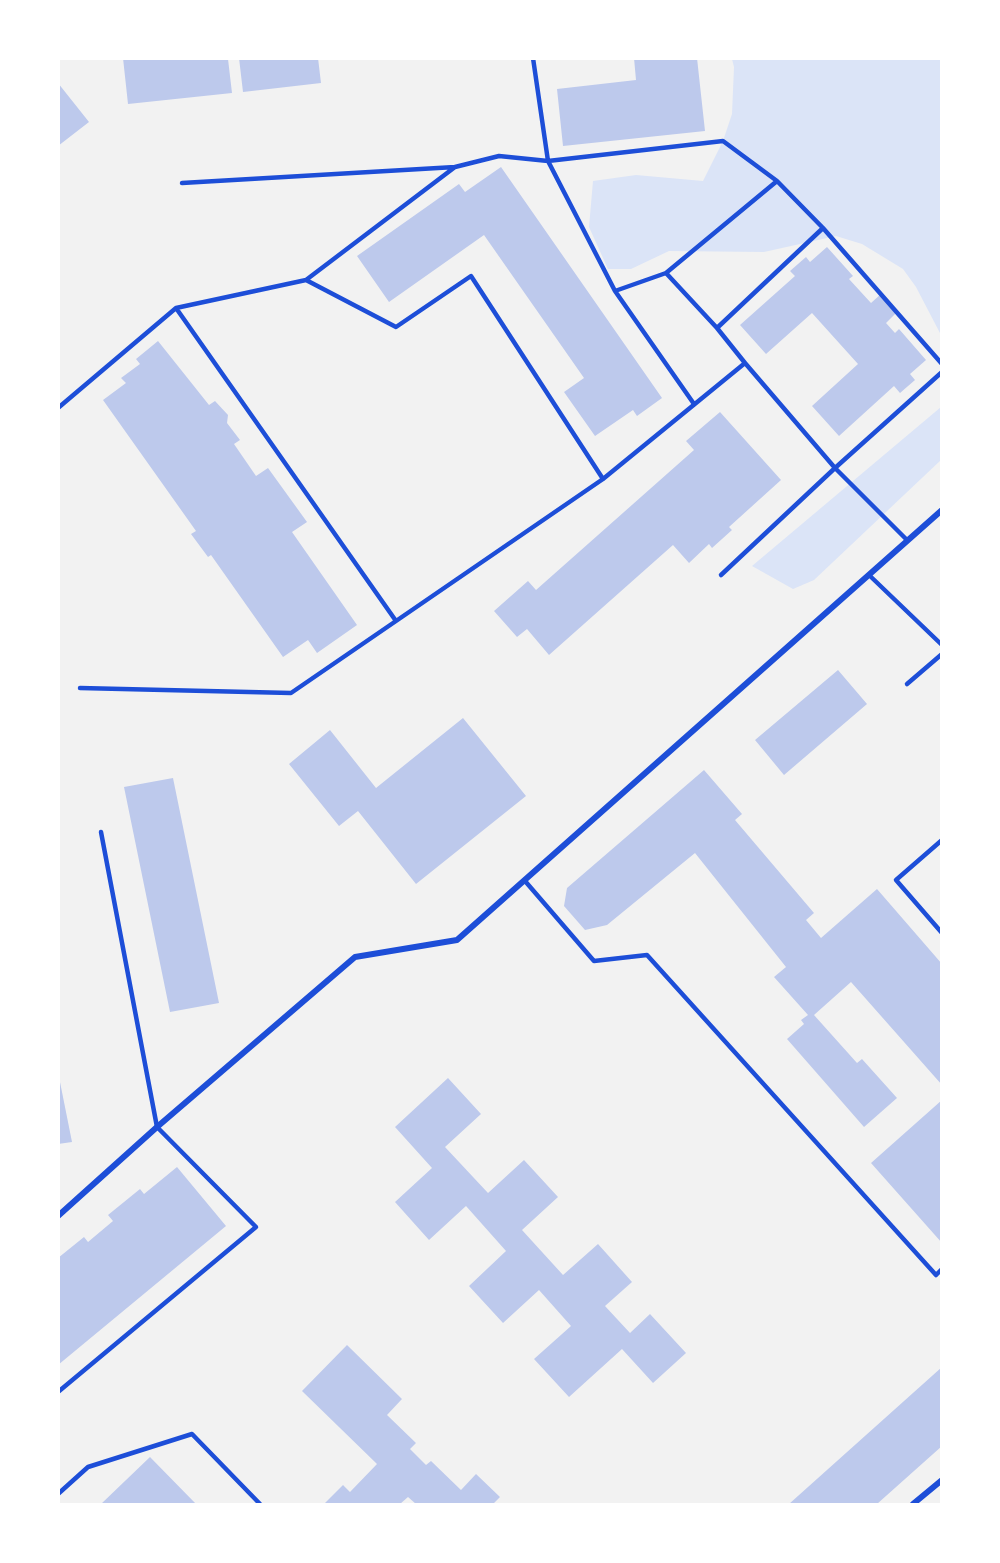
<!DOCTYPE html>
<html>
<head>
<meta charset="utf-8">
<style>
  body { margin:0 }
  #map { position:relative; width:1000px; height:1563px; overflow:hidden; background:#f2f2f2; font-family:"IBM Plex Sans",sans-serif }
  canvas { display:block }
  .frame { position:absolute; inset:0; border:60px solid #fff; pointer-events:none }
</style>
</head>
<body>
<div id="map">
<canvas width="1000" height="1563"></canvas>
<div class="frame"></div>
</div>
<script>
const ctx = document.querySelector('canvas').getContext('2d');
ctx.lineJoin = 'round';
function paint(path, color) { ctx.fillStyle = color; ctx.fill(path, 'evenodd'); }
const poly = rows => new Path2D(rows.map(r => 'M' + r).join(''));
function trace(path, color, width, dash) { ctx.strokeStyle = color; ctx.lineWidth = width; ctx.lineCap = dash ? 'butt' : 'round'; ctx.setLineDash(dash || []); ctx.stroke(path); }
paint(poly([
  [732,59,941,59,941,335,916,287,903,269,862,244,836,236,764,252,669,251,631,269,608,269,589,227,593,181,636,175,703,181,723,141,732,114,734,67],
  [941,407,941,460,814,580,793,589,752,566]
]), '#dbe4f7');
paint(poly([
  [123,58,213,58,213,60,228,59,232,93,128,104],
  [239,58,318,58,321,83,243,92],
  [634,58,697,58,705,131,563,146,557,89,636,80],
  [58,83,89,122,58,146],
  [501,167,662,398,637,416,633,410,595,436,564,392,584,378,484,235,389,302,357,256,459,184,465,192],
  [827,247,853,276,849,279,871,303,881,294,897,312,886,323,895,333,899,329,926,360,910,374,915,380,900,393,894,386,839,436,812,406,858,364,812,313,766,354,740,325,795,276,790,271,806,257,810,262],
  [158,341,209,405,215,401,228,415,227,423,240,440,234,444,256,476,268,468,307,522,292,532,357,625,317,653,308,640,283,657,211,555,208,557,191,534,196,531,103,400,126,383,121,378,140,364,136,359],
  [720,412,781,480,729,527,732,530,712,548,709,544,689,563,673,545,549,655,527,629,517,637,494,611,528,581,536,590,694,450,686,441],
  [838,670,867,704,784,775,755,740],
  [463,718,526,796,416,884,358,811,339,826,289,764,330,730,376,788],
  [704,770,742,814,735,820,814,913,806,920,821,938,877,889,942,964,942,1085,851,982,814,1015,857,1063,862,1059,897,1098,864,1127,787,1039,804,1024,801,1020,808,1015,774,977,786,967,695,853,607,925,585,930,564,906,567,888],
  [173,778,219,1003,170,1012,124,787],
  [58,1072,72,1142,58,1144],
  [448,1078,481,1114,445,1147,488,1193,524,1160,558,1197,522,1230,563,1275,598,1244,632,1282,605,1306,630,1333,650,1314,686,1353,653,1383,622,1349,569,1397,534,1359,571,1326,539,1290,503,1323,469,1286,506,1251,466,1206,429,1240,395,1202,432,1168,395,1127],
  [942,1100,942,1243,871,1163],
  [177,1167,226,1226,58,1365,58,1258,84,1237,88,1242,113,1221,108,1215,140,1189,144,1194],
  [347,1345,402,1399,387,1415,416,1443,410,1449,426,1465,431,1461,461,1490,476,1474,500,1497,493,1504,416,1504,408,1497,400,1504,324,1504,343,1485,350,1492,377,1464,302,1391],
  [942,1367,942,1446,877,1504,789,1504],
  [150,1457,196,1504,101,1504]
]), '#bdc9ec');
trace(poly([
  [533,58,548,161,723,141,777,181],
  [182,183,455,167],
  [666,273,777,181,823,228],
  [306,280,396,327,471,276,603,479],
  [615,291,694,404],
  [176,308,396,621,603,479,745,363,835,468,907,540],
  [745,363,717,328,823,228,942,364],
  [58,408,176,308,306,280,455,167,499,156,548,161,615,291,666,273,717,328],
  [721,575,835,468,942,372],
  [869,575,942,645],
  [907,684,942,654],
  [80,688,291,693,396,621],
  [942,840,896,880,942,933],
  [525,881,594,961,647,955,936,1275,942,1269],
  [58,1392,256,1227,157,1127,101,832],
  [58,1494,88,1467,192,1434,260,1504]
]), '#1d4ed8', 4.5);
trace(poly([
  [58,1216,157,1127,355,957,457,940,942,510],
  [913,1504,942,1480]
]), '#1d4ed8', 6);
</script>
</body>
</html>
